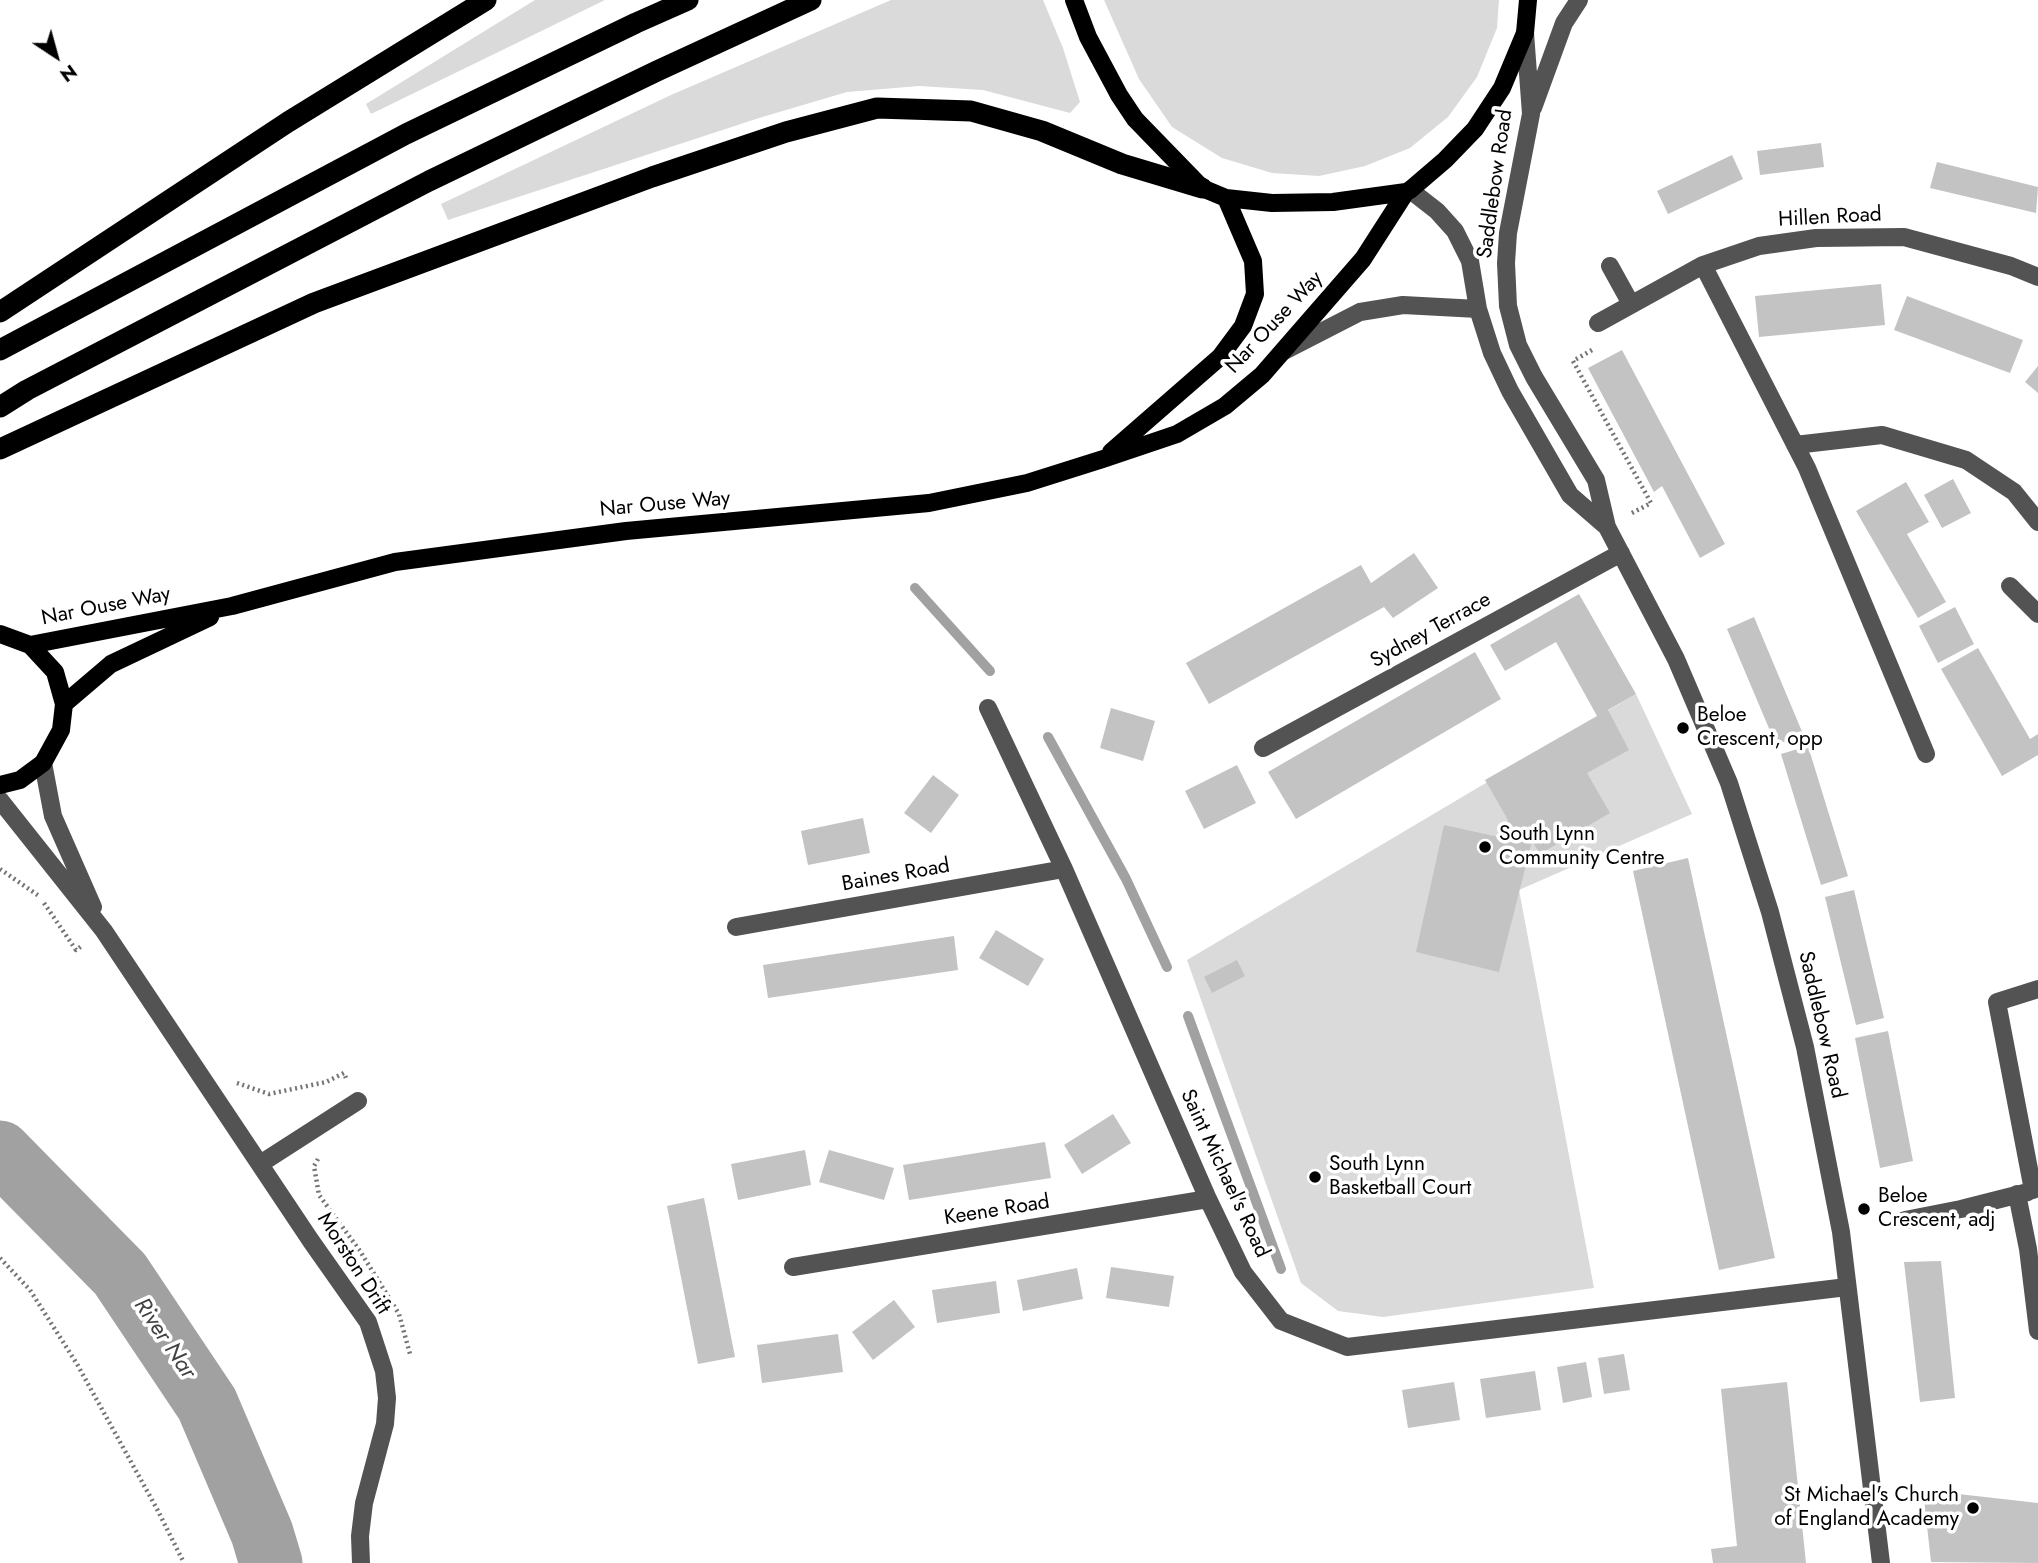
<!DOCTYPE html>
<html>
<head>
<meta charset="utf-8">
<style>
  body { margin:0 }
  #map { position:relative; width:2038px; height:1563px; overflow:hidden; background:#fff; font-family:Jost,sans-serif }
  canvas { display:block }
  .north { position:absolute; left:21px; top:21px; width:70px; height:70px; -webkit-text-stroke:5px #fff; paint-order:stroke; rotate:144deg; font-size:19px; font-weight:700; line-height:28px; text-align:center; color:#000 }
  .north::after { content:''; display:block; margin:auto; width:24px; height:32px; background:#000; clip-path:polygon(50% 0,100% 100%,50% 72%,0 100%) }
</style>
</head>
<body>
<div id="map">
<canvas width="2038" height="1563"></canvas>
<div class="north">N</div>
</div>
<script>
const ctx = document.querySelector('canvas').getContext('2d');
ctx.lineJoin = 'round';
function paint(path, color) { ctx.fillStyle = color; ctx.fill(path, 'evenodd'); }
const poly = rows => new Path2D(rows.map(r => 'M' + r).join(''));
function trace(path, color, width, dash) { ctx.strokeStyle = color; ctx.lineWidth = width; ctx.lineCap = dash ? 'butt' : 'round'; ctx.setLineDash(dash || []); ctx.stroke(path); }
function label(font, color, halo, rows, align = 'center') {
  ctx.font = font + ' Jost,sans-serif'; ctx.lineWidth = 7; ctx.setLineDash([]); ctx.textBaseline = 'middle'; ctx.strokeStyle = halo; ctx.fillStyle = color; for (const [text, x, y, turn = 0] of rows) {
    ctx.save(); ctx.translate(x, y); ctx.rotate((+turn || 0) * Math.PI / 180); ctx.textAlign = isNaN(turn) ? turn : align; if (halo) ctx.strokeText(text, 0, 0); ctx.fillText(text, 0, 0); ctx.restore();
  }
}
paint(poly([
  [535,0,605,0,371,114,366,104],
  [891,0,1043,0,1063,48,1080,102,1070,113,983,90,919,86,847,92,759,118,448,220,441,204,671,95],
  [1104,0,1499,0,1497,28,1477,77,1448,117,1410,148,1365,166,1319,176,1272,173,1222,158,1172,127,1139,79],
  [1636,694,1692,814,1519,890,1594,1288,1383,1317,1338,1311,1301,1283,1187,960]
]), '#dadada');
trace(poly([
  [915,588,990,671],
  [1048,737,1126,879,1167,967],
  [1188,1016,1281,1269]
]), '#a1a1a1', 10);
trace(poly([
  [0,1152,120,1274,207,1404,262,1533,271,1563]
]), '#a1a1a1', 63);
paint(poly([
  [1821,143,1824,167,1760,175,1757,151],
  [1732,155,1743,179,1668,214,1657,191],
  [1937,162,2038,187,2036,213,1930,188],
  [1881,284,1885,325,1759,337,1755,296],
  [1907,296,2023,340,2010,373,1894,330],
  [1622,350,1725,544,1700,558,1662,486,1654,492,1588,368],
  [2038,366,2038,393,2025,382],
  [1953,479,1971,513,1942,528,1924,495],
  [1906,482,1929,522,1907,534,1946,602,1918,618,1856,511],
  [1414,553,1438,588,1393,618,1384,607,1209,704,1186,663,1361,565,1371,583],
  [1579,594,1636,694,1608,710,1629,750,1587,773,1610,813,1540,854,1532,841,1499,972,1416,952,1444,825,1503,838,1508,820,1485,780,1597,716,1556,642,1505,671,1490,645],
  [1955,607,1974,644,1938,663,1919,626],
  [1754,617,1803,734,1776,745,1727,629],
  [1978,648,2030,739,2038,734,2038,755,2002,776,1941,669],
  [1475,652,1501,699,1296,819,1268,772],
  [1111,708,1155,721,1143,761,1100,748],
  [1808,746,1848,876,1821,885,1781,754],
  [1237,765,1256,803,1204,829,1185,791],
  [933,775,959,795,931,833,904,813],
  [863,818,870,853,808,865,801,831],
  [1688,858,1775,1258,1719,1270,1633,871],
  [1854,890,1884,1018,1856,1025,1825,897],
  [996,930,1044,959,1028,986,979,958],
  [954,936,958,970,768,998,763,965],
  [1237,960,1245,976,1212,993,1204,977],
  [1888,1031,1913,1161,1880,1168,1855,1038],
  [1113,1114,1131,1143,1082,1174,1064,1145],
  [1045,1142,1051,1178,909,1200,903,1165],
  [805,1150,811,1185,738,1200,731,1164],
  [829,1150,894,1168,884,1200,819,1182],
  [704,1198,735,1357,698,1364,667,1206],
  [1941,1261,1955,1398,1920,1402,1904,1262],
  [1111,1267,1174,1276,1169,1307,1106,1298],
  [1077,1268,1083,1299,1023,1311,1017,1280],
  [996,1281,1000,1313,937,1323,932,1290],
  [894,1300,915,1327,873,1360,852,1332],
  [838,1334,843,1372,762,1383,757,1345],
  [1624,1354,1630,1390,1604,1394,1598,1358],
  [1586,1362,1592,1397,1563,1403,1557,1367],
  [1535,1371,1541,1410,1486,1418,1480,1379],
  [1454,1382,1460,1420,1408,1428,1402,1390],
  [1787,1382,1806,1563,1713,1563,1711,1549,1737,1546,1721,1389],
  [1923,1490,2038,1503,2038,1563,1931,1562]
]), '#c3c3c3');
trace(poly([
  [1592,350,1573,361,1651,503,1630,514],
  [0,869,39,896],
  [44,903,76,950,83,945],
  [237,1083,269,1094,326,1082,344,1073,346,1078],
  [318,1159,314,1166,319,1195,360,1251,399,1314,410,1354],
  [0,1258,30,1290,77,1364,157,1509,184,1563]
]), '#757575', 4.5, [2, 3.5]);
trace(poly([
  [1525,33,1531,114,1508,233,1506,263,1508,306,1518,345,1534,377,1596,480,1607,527,1676,659,1729,783,1770,912,1805,1047,1841,1232,1881,1563],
  [1533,108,1564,23,1579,0],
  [1410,190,1437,211,1455,231,1470,261,1478,309,1492,353,1510,391,1570,495,1607,527],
  [1703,265,1807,468,1926,754],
  [1610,266,1631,304],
  [1598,323,1703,265,1759,246,1816,238,1904,237,2011,266,2038,277],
  [1284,351,1360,312,1403,305,1478,309],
  [1795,445,1882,435,1966,460,2014,492,2038,522],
  [2010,586,2038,614],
  [988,708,1064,869,1208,1199,1243,1272,1281,1321,1347,1347,1847,1287],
  [1263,748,1621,553],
  [43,763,53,816,93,907],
  [0,800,104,931,311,1241,368,1322,384,1371,387,1398,385,1424,364,1503,360,1536,361,1563],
  [736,927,1064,869],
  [260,1164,358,1101],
  [2033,1190,1997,1002,2038,989],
  [2017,1194,2028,1249,2038,1331],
  [1905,1220,1961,1209,2028,1192],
  [793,1267,1208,1199]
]), '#535353', 18);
trace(poly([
  [1074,0,1088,37,1119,95,1135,119,1202,188,1226,198,1272,203,1333,202,1406,192,1410,190,1445,160,1475,129,1502,88,1525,33,1528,0],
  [1111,452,1220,357,1243,326,1255,294,1253,261,1226,198],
  [0,634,30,645,55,672,64,704,61,730,43,763,20,780,0,785],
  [30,645,232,606,395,562,626,531,929,503,1027,483,1103,459,1177,434,1225,406,1262,375,1363,259,1406,192],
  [64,704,111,664,210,617]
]), '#000', 18);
trace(poly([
  [0,312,288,122,486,0],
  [0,350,406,134,636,23,688,0],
  [0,407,27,390,429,181,657,71,811,0],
  [0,449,314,303,652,177,786,132,877,108,971,111,1042,131,1122,164,1202,188]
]), '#000', 21);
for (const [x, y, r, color] of [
  [1683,728,7,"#000"],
  [1485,847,7,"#000"],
  [1315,1177,7,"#000"],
  [1864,1209,7,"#000"],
  [1973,1508,7,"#000"]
]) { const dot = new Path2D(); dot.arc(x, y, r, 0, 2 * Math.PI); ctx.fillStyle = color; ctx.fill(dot); trace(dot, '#fff', 2.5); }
label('21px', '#000', '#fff', [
  ["Saddlebow Road",1496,184,-82],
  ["Hillen Road",1830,218,-3],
  ["Nar Ouse Way",1275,323,-47],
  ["Nar Ouse Way",665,505,-5],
  ["Nar Ouse Way",106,607,-11],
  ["Sydney Terrace",1431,631,-29],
  ["Baines Road",896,876,-10],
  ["Saddlebow Road",1821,1025,77],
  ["Saint Michael's Road",1224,1174,65],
  ["Keene Road",997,1211,-9],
  ["Morston Drift",353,1264,57]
]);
label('21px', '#000', '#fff', [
  ["Beloe",1697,716],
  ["Crescent, opp",1697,740],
  ["South Lynn",1499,835],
  ["Community Centre",1499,859],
  ["South Lynn",1329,1165],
  ["Basketball Court",1329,1189],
  ["Beloe",1878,1197],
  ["Crescent, adj",1878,1221],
  ["St Michael's Church",1959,1496,"right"],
  ["of England Academy",1959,1520,"right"]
], 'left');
label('italic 23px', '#424242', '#fff', [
  ["River Nar",164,1339,56]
]);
</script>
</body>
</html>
